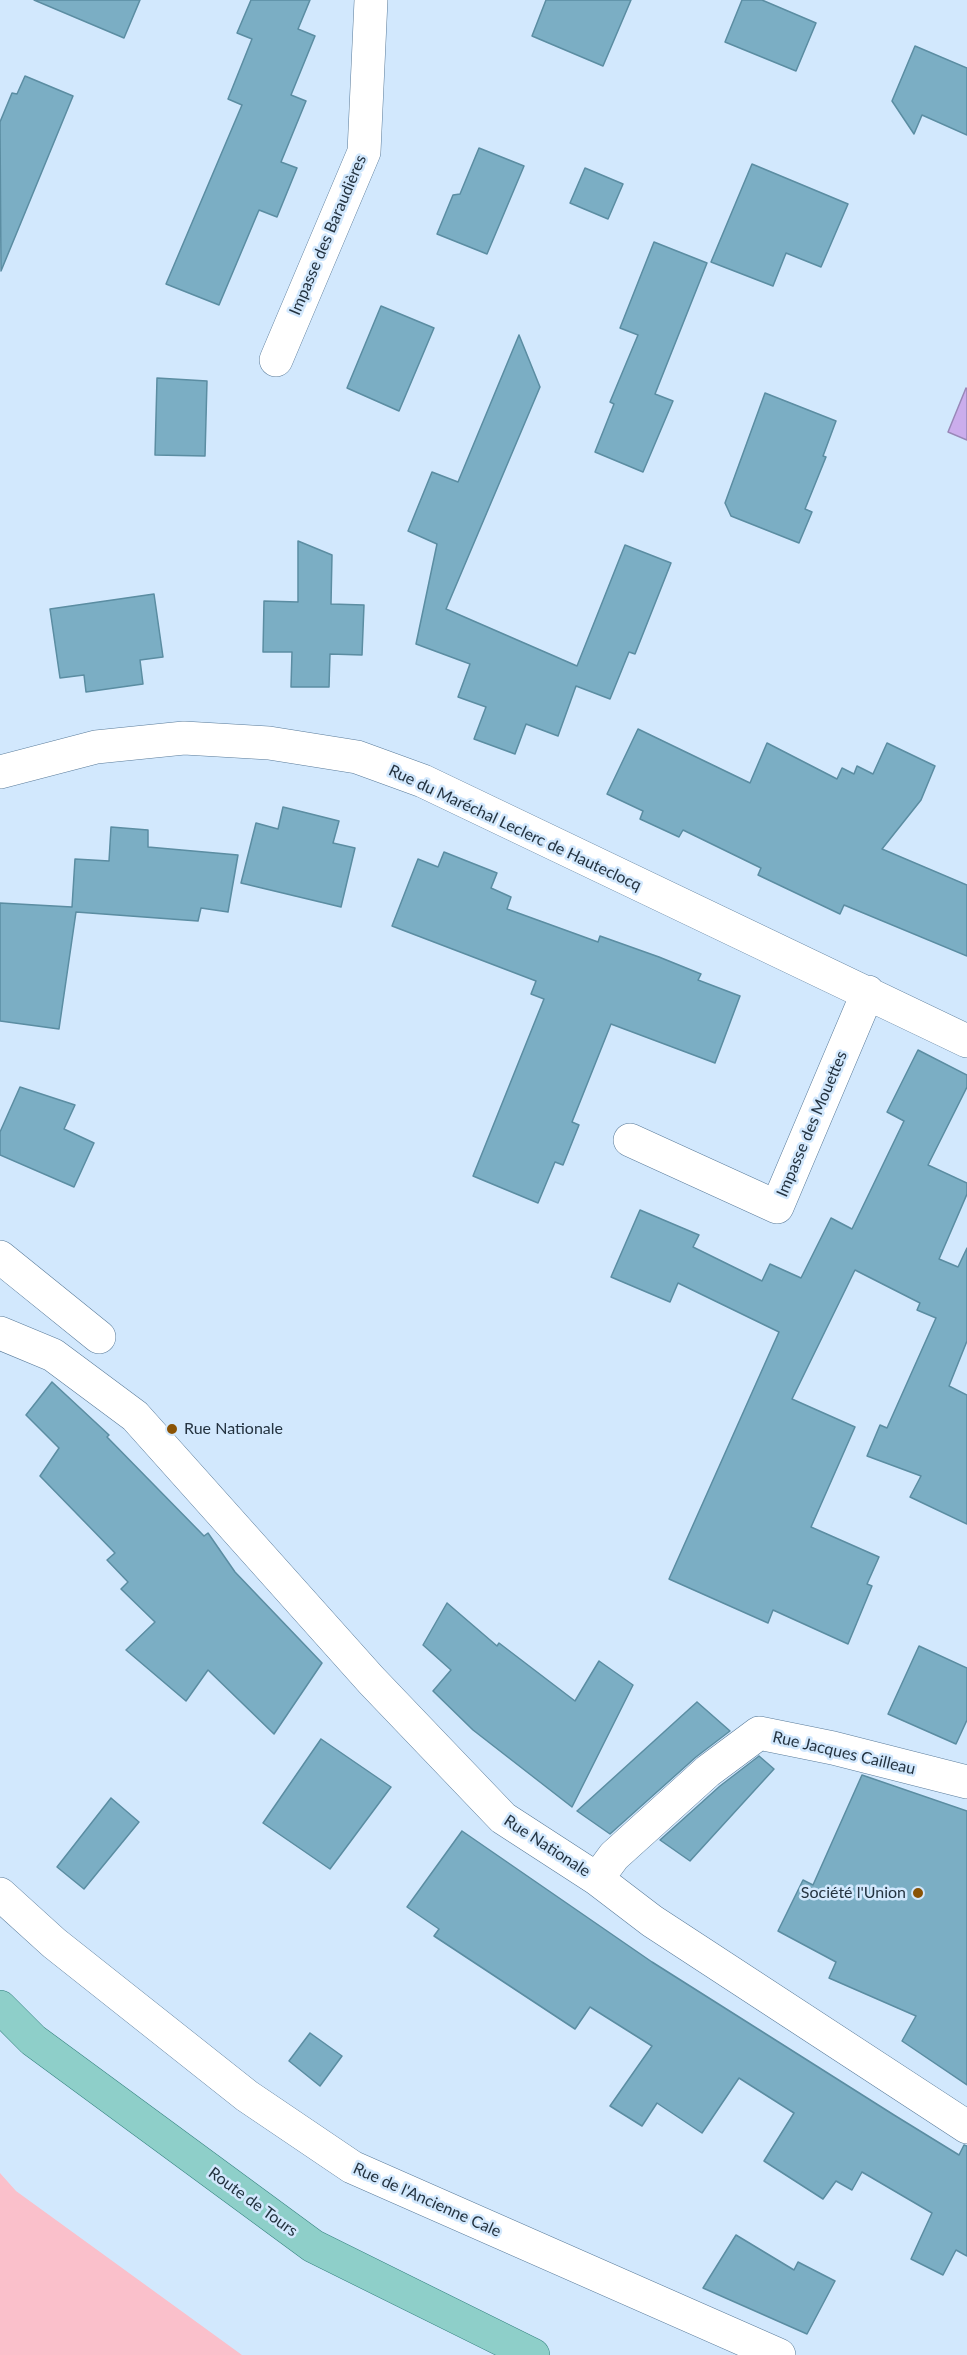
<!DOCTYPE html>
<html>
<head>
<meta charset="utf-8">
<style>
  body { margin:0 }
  canvas { display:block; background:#d2e8fd }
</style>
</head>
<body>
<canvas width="967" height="2355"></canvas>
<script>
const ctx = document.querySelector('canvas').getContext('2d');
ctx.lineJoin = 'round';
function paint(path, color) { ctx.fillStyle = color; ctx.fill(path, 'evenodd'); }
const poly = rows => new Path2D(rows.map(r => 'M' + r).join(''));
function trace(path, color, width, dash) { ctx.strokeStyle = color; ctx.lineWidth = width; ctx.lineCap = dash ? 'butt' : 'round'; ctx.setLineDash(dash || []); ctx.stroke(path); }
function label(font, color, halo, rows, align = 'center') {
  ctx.font = font + ' Lato,sans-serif'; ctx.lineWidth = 5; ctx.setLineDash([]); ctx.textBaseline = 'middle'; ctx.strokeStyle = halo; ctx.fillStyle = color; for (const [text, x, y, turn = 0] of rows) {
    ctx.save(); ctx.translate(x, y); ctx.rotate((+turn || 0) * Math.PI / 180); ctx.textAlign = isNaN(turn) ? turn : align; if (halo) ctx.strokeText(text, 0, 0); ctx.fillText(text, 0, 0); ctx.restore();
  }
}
paint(poly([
  [0,2173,16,2191,242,2355,0,2355]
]), '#fac0cb');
const water = poly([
  [966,388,967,389,967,440,948,432,966,388]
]);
paint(water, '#cbadec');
trace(water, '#9988b8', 1.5);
const building = poly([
  [34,0,140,0,124,38,34,0],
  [251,0,310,0,298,29,315,36,291,95,306,101,281,162,297,168,277,217,259,210,219,305,166,284,242,105,228,99,252,39,237,33,251,0],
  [546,0,631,0,603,66,532,36,546,0],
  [742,0,762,0,816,23,796,71,725,42,742,0],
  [915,46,967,68,967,135,922,115,914,134,892,101,915,46],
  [25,76,73,96,1,271,0,122,12,93,17,94,25,76],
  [479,148,524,166,487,254,437,234,453,195,460,194,479,148],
  [752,164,848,204,821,267,786,253,773,286,711,262,752,164],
  [585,168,623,184,608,219,570,203,585,168],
  [654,242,707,263,655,394,673,401,643,472,595,452,614,404,610,402,638,335,620,328,654,242],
  [381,306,434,328,399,411,347,388,381,306],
  [519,335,540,387,446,609,577,666,625,545,671,563,635,654,629,652,610,699,576,686,558,736,526,724,515,754,474,739,486,707,458,697,470,664,416,644,437,544,408,531,432,472,458,482,519,335],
  [157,378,207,381,205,456,155,455,157,378],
  [765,393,836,421,823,456,826,457,805,509,812,512,799,543,731,516,725,503,765,393],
  [298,541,332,555,331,604,364,605,362,655,330,654,329,687,291,687,292,652,263,652,264,601,298,602,298,541],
  [154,594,163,657,140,660,143,684,86,692,84,675,60,678,50,609,154,594],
  [638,729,750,783,767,743,837,779,842,768,854,774,857,766,873,774,887,743,935,766,921,800,882,849,967,885,967,956,844,905,840,914,758,875,761,868,683,830,679,837,640,819,643,811,607,794,638,729],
  [283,807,339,821,333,843,355,848,341,907,241,883,256,823,278,829,283,807],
  [111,827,148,830,148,847,238,855,228,912,201,908,198,921,76,912,59,1029,0,1021,0,903,72,907,75,859,109,861,111,827],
  [444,852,497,873,491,888,511,897,507,909,598,942,600,936,659,957,701,974,698,980,740,996,715,1063,611,1024,572,1122,579,1125,563,1165,555,1162,538,1203,473,1176,544,999,531,994,536,981,392,926,418,859,438,867,444,852],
  [918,1050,967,1075,967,1087,928,1165,967,1183,967,1194,939,1259,958,1267,967,1248,967,1341,949,1386,967,1395,967,1524,910,1497,921,1476,867,1456,880,1425,887,1428,936,1318,917,1310,920,1303,855,1270,792,1399,855,1427,811,1527,879,1557,867,1584,872,1586,848,1644,773,1610,768,1623,669,1579,779,1332,678,1283,670,1302,611,1277,640,1210,699,1235,693,1247,762,1281,770,1264,801,1278,831,1218,852,1229,904,1121,887,1112,918,1050],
  [20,1087,75,1105,64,1129,94,1143,74,1187,0,1155,0,1132,20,1087],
  [52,1382,109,1435,107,1437,204,1536,208,1533,235,1572,322,1663,274,1734,208,1670,186,1701,126,1650,155,1622,121,1589,128,1582,107,1560,115,1553,40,1476,59,1448,26,1415,52,1382],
  [447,1603,497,1646,499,1643,575,1701,599,1661,633,1685,572,1807,473,1730,433,1691,451,1670,423,1645,447,1603],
  [919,1646,967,1668,967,1720,956,1744,888,1714,919,1646],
  [697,1702,730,1731,696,1757,610,1834,577,1811,697,1702],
  [321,1739,391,1787,330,1869,263,1823,321,1739],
  [759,1756,774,1769,690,1861,660,1840,720,1786,759,1756],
  [862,1775,967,1811,967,2085,902,2041,916,2016,829,1978,836,1962,778,1931,803,1880,813,1885,862,1775],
  [111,1798,139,1822,84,1889,57,1867,111,1798],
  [462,1831,652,1962,894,2115,959,2155,964,2145,967,2146,967,2256,956,2250,943,2275,911,2259,932,2213,862,2172,852,2190,836,2181,823,2199,764,2161,794,2113,739,2078,702,2133,657,2103,642,2126,610,2106,652,2046,590,2007,575,2029,434,1936,439,1929,407,1907,462,1831],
  [310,2033,342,2056,320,2086,289,2061,310,2033],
  [736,2235,794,2270,798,2262,835,2281,807,2334,703,2288,736,2235]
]);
paint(building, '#7baec4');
trace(building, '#5b8da2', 1.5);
const minor = poly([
  [276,360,364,152,371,0],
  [0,772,96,747,184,738,269,743,357,757,423,781,967,1041],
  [630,1140,777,1207,868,992],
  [0,1257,99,1337],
  [0,1333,53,1355,135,1416,371,1680,503,1818,597,1879,652,1921,967,2127],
  [597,1879,614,1856,708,1771,759,1733,833,1748,967,1782],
  [0,1894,54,1943,247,2096,352,2167,779,2355]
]);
const major = poly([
  [0,2007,33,2040,313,2246,533,2355]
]);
trace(minor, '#597b9a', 34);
trace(major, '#388482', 34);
trace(minor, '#fff', 33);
trace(major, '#8ecfc9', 33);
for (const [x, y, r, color] of [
  [172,1429,6,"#8a5305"],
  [918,1893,6,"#8a5305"]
]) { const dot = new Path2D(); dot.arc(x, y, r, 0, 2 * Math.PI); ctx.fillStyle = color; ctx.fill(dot); trace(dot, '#d2e8fd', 2); }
label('16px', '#243340', '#d2e8fd', [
  ["Impasse des Baraudières",328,235,-67],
  ["Rue du Maréchal Leclerc de Hauteclocq",515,828,25],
  ["Impasse des Mouettes",812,1124,-67],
  ["Rue Jacques Cailleau",844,1753,13],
  ["Rue Nationale",547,1846,33],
  ["Rue de l'Ancienne Cale",427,2200,24],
  ["Route de Tours",253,2202,36]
]);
label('16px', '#243340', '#d2e8fd', [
  ["Rue Nationale",184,1429],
  ["Société l'Union",906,1893,"right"]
], 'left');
</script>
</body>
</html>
